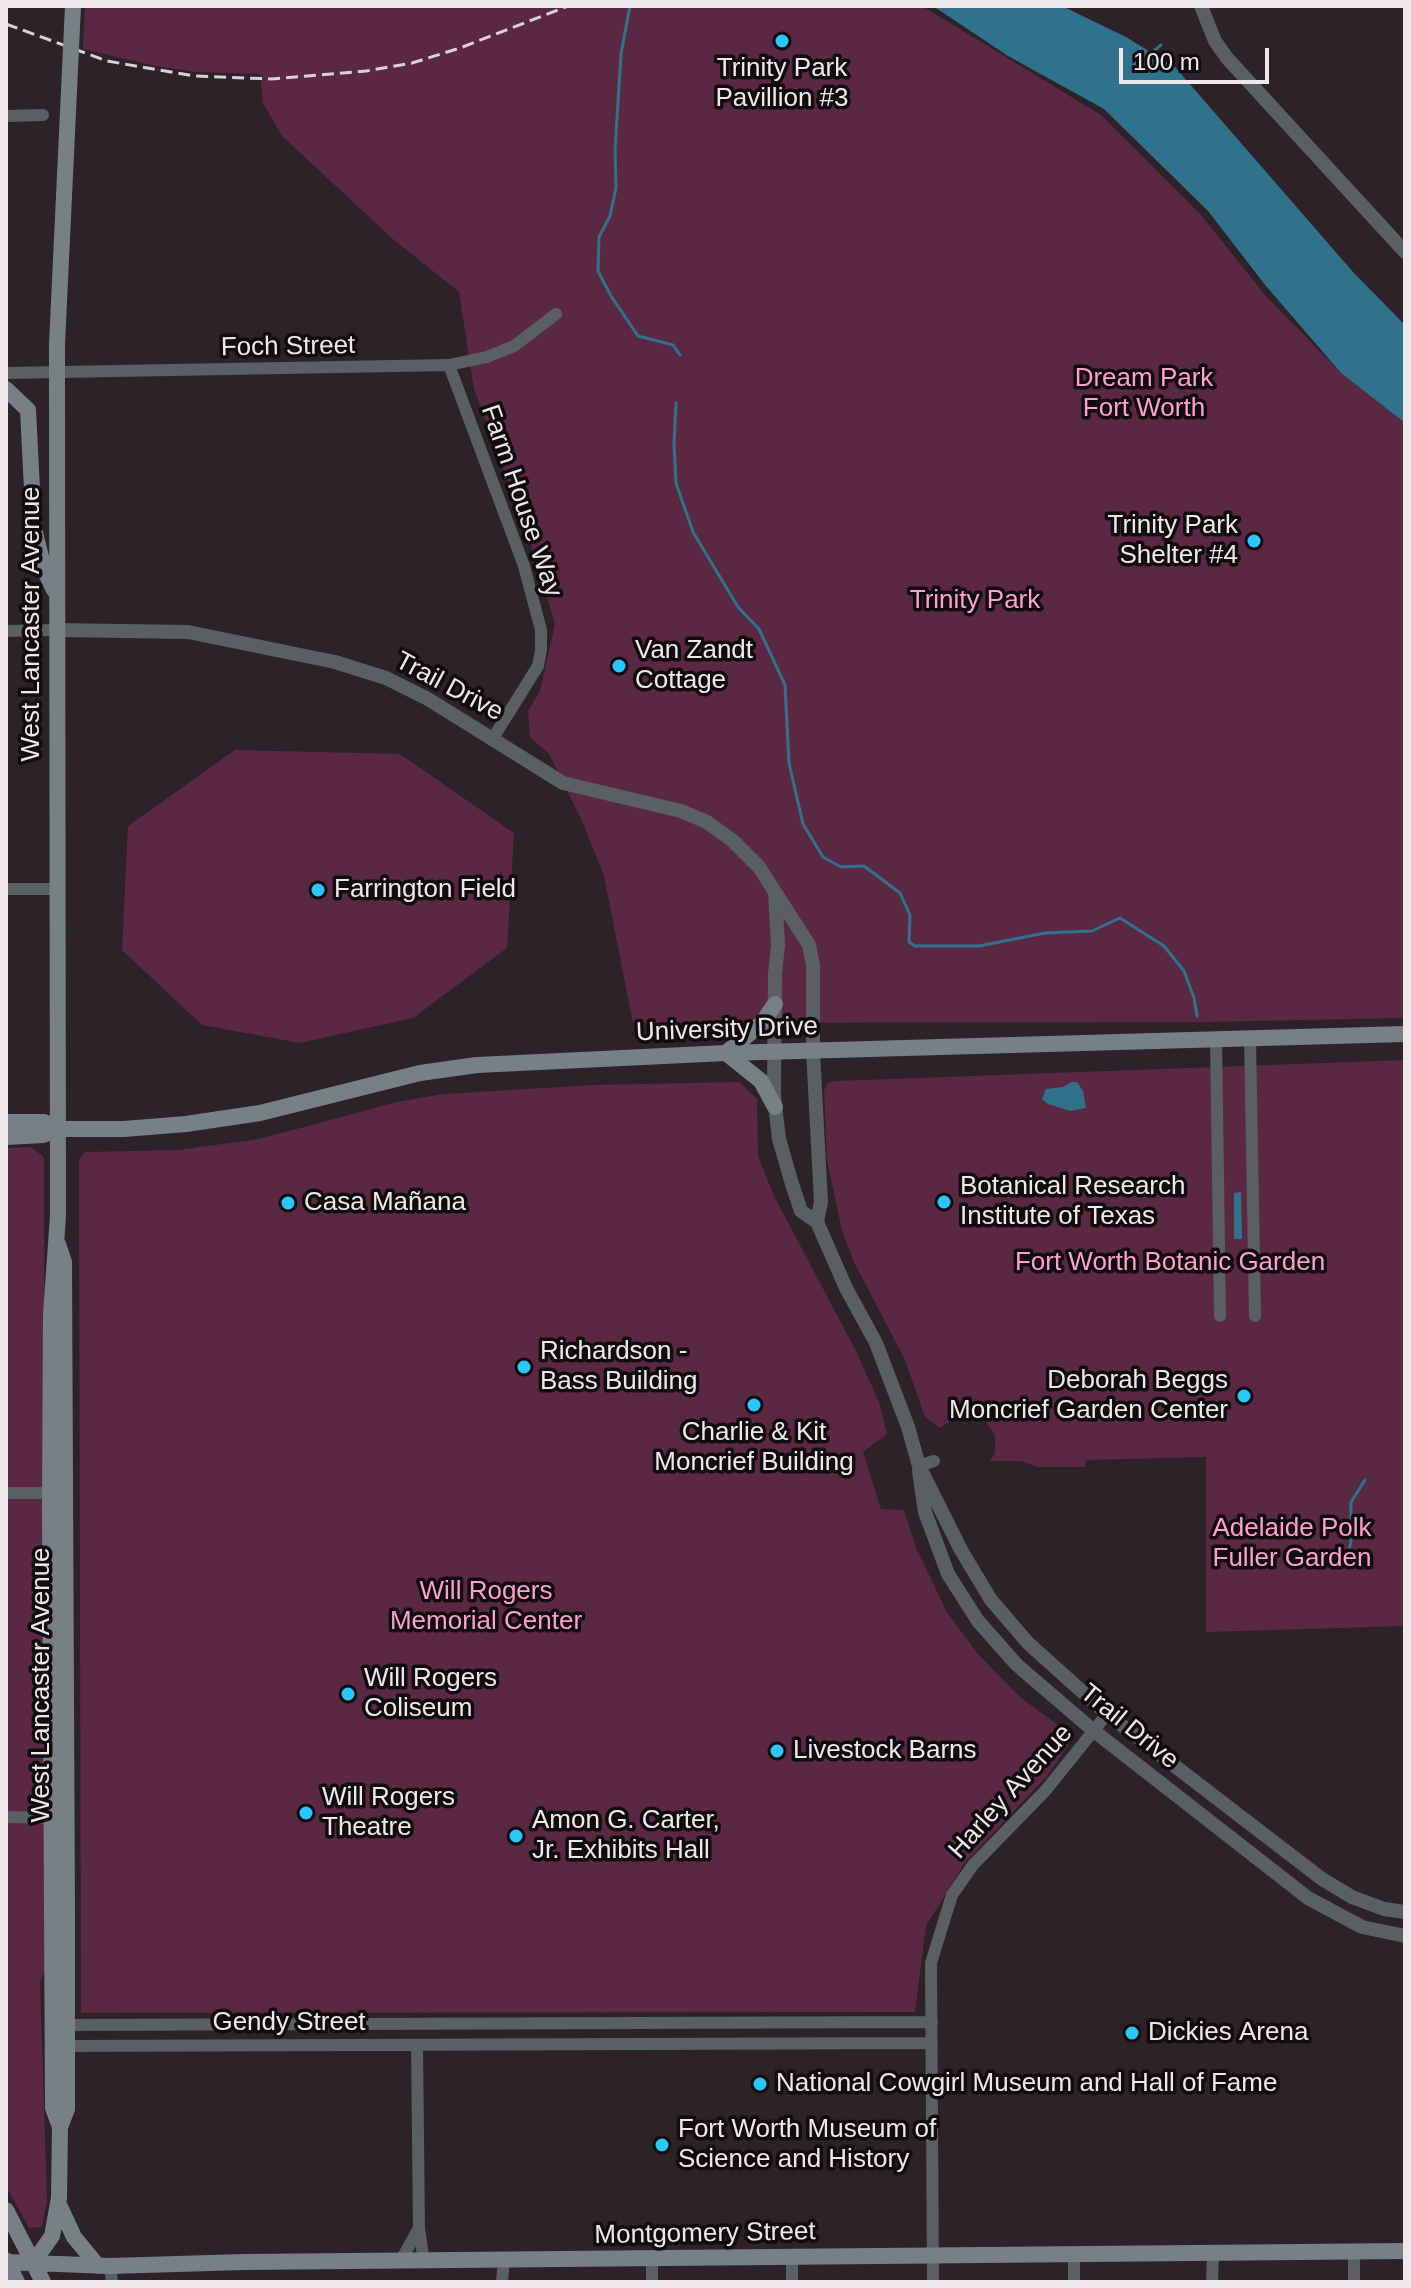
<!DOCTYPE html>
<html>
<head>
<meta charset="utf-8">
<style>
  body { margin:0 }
  #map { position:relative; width:1411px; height:2288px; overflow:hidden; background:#2c2227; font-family:Arial,sans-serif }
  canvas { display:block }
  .frame { position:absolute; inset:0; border:8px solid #efe8eb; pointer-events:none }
  .scale { position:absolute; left:1119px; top:48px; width:150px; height:36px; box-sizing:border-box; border:4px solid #efe8eb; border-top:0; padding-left:10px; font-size:24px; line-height:28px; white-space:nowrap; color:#efe8eb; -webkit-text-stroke:6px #110d0f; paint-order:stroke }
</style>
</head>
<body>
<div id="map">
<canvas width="1411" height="2288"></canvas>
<div class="frame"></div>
<div class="scale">100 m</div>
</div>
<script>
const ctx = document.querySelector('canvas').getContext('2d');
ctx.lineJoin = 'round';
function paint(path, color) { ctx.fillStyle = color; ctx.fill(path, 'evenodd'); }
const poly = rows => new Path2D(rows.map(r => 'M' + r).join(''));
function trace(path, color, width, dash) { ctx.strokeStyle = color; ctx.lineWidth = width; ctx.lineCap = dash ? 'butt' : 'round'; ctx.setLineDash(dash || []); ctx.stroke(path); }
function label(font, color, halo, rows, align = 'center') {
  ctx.font = font + ' Arial,sans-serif'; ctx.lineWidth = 7; ctx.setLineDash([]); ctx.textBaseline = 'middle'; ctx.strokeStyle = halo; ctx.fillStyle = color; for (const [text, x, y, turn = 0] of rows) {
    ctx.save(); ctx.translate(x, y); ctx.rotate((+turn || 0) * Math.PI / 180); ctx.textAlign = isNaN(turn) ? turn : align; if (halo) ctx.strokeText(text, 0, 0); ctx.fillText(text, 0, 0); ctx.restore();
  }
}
paint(poly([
  [85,6,922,6,1101,115,1201,215,1265,295,1341,373,1405,423,1405,1018,1203,1022,633,1023,604,876,583,823,549,754,530,737,528,711,540,691,555,624,526,529,474,389,459,292,394,240,282,136,263,103,260,74,196,72,156,66,83,49],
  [235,750,400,754,514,833,507,948,413,1018,300,1043,202,1025,122,950,128,826],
  [1405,1060,1405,1626,1206,1632,1206,1457,1086,1460,1085,1467,1037,1467,1022,1461,990,1461,995,1453,995,1435,985,1421,977,1416,959,1416,940,1428,925,1417,905,1360,853,1260,842,1231,827,1160,824,1090,828,1083,836,1081],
  [739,1082,757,1099,758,1156,774,1196,855,1349,879,1402,887,1434,863,1452,881,1509,904,1510,916,1548,947,1612,977,1653,1020,1697,1074,1737,1047,1776,964,1864,926,1926,915,2012,81,2013,79,1159,85,1152,178,1150,259,1139,397,1102,443,1094,593,1085],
  [31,1147,44,1157,46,1970,40,1981,47,2201,42,2227,29,2228,6,2186,6,1148]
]), '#5a2843');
paint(poly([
  [933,6,1062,6,1126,37,1175,67,1353,272,1405,325,1405,423,1341,373,1266,286,1208,211,1104,109,1008,56],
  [1072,1082,1077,1082,1083,1091,1086,1108,1070,1111,1048,1104,1042,1099,1046,1089,1063,1087],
  [1241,1192,1242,1239,1234,1239,1234,1193]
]), '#30718b');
trace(poly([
  [630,6,621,54,615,150,616,188,610,216,599,237,598,271,611,296,638,336,673,345,680,355],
  [1151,53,1161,45],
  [676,403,674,444,676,483,693,532,738,607,759,629,785,685,789,763,803,824,823,857,841,867,864,866,900,893,910,915,909,942,915,946,979,946,1045,933,1092,931,1120,918,1164,946,1184,971,1194,998,1197,1016],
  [1346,1565,1351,1541,1351,1502,1365,1480]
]), '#30718b', 3);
trace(poly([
  [6,116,43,115],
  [449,365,524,566,541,630,541,650,538,666,493,738],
  [6,373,449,365,487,357,514,346,556,314],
  [6,631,56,630],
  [6,889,55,889],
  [1250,1037,1255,1316],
  [1216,1038,1220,1316],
  [919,1466,934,1461],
  [6,1493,58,1493],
  [6,1817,59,1818],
  [60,2025,932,2022],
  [417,2045,419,2228,424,2262],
  [59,2046,932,2043],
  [1354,2252,1354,2282],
  [1074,2254,1074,2282],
  [792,2256,792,2282],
  [400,2262,419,2228],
  [110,2266,112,2282],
  [502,2282,504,2260],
  [652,2282,652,2258],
  [933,2282,931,1963,952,1895,973,1865,1046,1790,1107,1714],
  [1212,2282,1213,2253]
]), '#5a5f62', 12);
trace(poly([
  [1201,6,1215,41,1227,58,1405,252],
  [56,630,188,632,335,662,386,678,428,699,563,783,681,811,707,822,733,841,759,867,809,945,813,965,813,1051,821,1202,817,1222],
  [775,892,778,945,775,974,774,1096,779,1139,792,1184,801,1211,817,1222,846,1288,876,1343,908,1427,919,1466,961,1550,991,1600,1028,1643,1107,1714,1322,1879,1352,1897,1384,1909,1405,1912],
  [919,1471,925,1512,948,1574,978,1621,1017,1665,1094,1731,1308,1898,1362,1927,1405,1936]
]), '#5a5f62', 14);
trace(poly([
  [6,389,28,410,34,529,44,569,54,590],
  [726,1053,761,1081,775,1107],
  [726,1053,762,1023,775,1004],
  [6,1122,44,1122,58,1129,124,1129,186,1124,260,1113,420,1073,477,1065,726,1053,1405,1034],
  [6,1137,43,1135,58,1129],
  [58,1244,64,1262,67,1914,67,2109,60,2127],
  [60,2207,74,2237,98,2266],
  [6,2210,43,2282],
  [6,2260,17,2282],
  [7,2262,110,2266,244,2262,1405,2251],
  [33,2263,52,2236,59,2198,60,2127,53,2108,50,1506,51,1314,58,1216,57,396]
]), '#778084', 16);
trace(poly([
  [6,24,107,61,194,76,272,79,366,71,412,63,460,48,568,6]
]), '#d9d1d5', 3, [12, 6]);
trace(poly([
  [57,396,57,344,73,6]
]), '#778084', 16);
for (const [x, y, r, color] of [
  [782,41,8,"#28c8ff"],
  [1254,541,8,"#28c8ff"],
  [619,666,8,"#28c8ff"],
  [318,890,8,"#28c8ff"],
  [944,1202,8,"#28c8ff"],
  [288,1203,8,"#28c8ff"],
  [524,1367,8,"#28c8ff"],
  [1244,1396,8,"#28c8ff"],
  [754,1405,8,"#28c8ff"],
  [348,1694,8,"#28c8ff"],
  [777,1751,8,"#28c8ff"],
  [306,1813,8,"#28c8ff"],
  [516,1836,8,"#28c8ff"],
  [1132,2033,8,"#28c8ff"],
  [760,2084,8,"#28c8ff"],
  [662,2145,8,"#28c8ff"]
]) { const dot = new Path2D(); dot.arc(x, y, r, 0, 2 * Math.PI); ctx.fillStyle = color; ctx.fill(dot); trace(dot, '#110d0f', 3); }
label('26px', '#efe8eb', '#110d0f', [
  ["Trinity Park",782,69,"center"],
  ["Pavillion #3",782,99,"center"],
  ["Trinity Park",1238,526,"right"],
  ["Shelter #4",1238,556,"right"],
  ["Van Zandt",635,651],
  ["Cottage",635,681],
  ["Farrington Field",334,890],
  ["Botanical Research",960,1187],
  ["Institute of Texas",960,1217],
  ["Casa Mañana",304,1203],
  ["Richardson -",540,1352],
  ["Bass Building",540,1382],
  ["Deborah Beggs",1228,1381,"right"],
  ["Moncrief Garden Center",1228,1411,"right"],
  ["Charlie & Kit",754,1433,"center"],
  ["Moncrief Building",754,1463,"center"],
  ["Will Rogers",364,1679],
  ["Coliseum",364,1709],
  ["Livestock Barns",793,1751],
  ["Will Rogers",322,1798],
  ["Theatre",322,1828],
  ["Amon G. Carter,",532,1821],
  ["Jr. Exhibits Hall",532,1851],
  ["Dickies Arena",1148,2033],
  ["National Cowgirl Museum and Hall of Fame",776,2084],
  ["Fort Worth Museum of",678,2130],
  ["Science and History",678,2160]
], 'left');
label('26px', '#efe8eb', '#110d0f', [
  ["Foch Street",288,347,-1],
  ["Farm House Way",521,501,71],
  ["West Lancaster Avenue",32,624,-90],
  ["Trail Drive",449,687,28],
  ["University Drive",727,1030,-2],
  ["West Lancaster Avenue",42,1685,-90],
  ["Trail Drive",1129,1727,39],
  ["Harley Avenue",1011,1792,-48],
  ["Gendy Street",289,2023],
  ["Montgomery Street",705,2234,-1]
]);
label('26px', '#fe9fd0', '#110d0f', [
  ["Dream Park",1144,379],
  ["Fort Worth",1144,409],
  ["Trinity Park",975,601],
  ["Fort Worth Botanic Garden",1170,1263],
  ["Adelaide Polk",1292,1529],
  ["Fuller Garden",1292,1559],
  ["Will Rogers",486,1592],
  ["Memorial Center",486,1622]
]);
</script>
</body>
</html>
